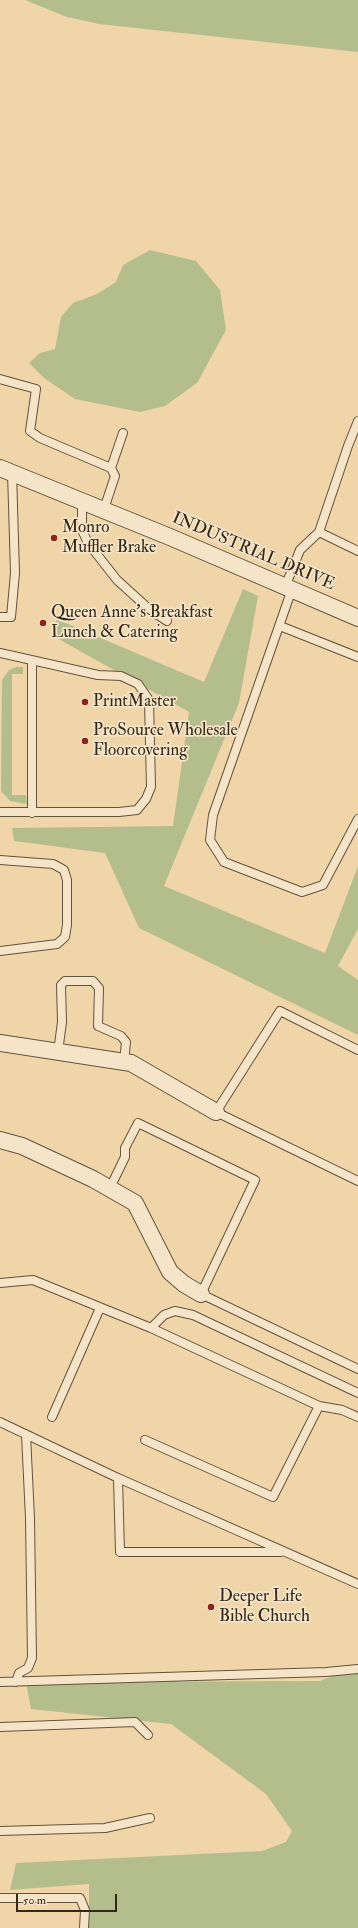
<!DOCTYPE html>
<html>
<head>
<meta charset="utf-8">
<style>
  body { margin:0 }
  #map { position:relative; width:358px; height:1928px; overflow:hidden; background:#f0d5a9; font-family:"IM FELL Double Pica",serif }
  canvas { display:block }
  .scale { position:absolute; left:16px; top:1894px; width:101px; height:18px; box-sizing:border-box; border:2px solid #332819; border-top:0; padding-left:5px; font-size:12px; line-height:14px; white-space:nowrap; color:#332819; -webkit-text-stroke:3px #f5e4c7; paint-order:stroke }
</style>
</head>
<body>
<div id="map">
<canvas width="358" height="1928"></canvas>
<div class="scale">50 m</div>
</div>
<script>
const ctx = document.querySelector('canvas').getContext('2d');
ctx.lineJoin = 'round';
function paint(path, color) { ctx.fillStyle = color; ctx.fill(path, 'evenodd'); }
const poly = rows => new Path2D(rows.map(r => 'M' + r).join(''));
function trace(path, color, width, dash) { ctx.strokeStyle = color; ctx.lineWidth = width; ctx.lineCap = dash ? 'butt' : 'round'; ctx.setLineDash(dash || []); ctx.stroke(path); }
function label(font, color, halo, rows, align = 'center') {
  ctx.font = font + ' "IM FELL Double Pica",serif'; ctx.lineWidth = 3.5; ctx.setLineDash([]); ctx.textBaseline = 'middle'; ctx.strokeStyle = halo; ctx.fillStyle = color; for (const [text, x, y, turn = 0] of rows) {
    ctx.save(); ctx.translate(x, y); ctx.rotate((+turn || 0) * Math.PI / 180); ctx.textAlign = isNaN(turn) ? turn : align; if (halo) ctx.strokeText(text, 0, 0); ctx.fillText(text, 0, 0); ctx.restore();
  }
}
paint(poly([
  [25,0,358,0,358,52,99,24,67,17],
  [150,250,196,261,220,290,226,330,197,383,165,406,140,412,75,399,44,378,29,363,40,353,55,349,61,317,73,303,97,294,116,282,123,265],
  [243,589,258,596,239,703,164,886,325,953,358,866,358,929,338,966,358,980,358,1035,139,928,105,853,14,841,12,828,173,826,189,712,55,637,56,619,204,682],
  [16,667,23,667,23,674,12,674,12,795,26,795,27,804,10,801,1,791,2,680,9,670],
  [358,1665,358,1928,89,1928,89,1884,10,1890,16,1863,262,1851,286,1842,292,1831,266,1794,171,1724,31,1709,26,1682,320,1681]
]), '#b4be8c');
const lane = poly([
  [0,379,36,389,30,431,40,438,111,468,115,476,104,509],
  [111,468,123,433],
  [82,500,82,530,88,543,117,580,149,609,167,621],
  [319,532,358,551],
  [285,587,300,550,319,532,348,446,358,421],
  [292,589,213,815,210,840,224,862,302,892,323,885,358,819],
  [0,617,11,617,15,573,12,472],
  [280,626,358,657],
  [0,653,98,675,121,676,138,684,149,700,151,787,146,799,137,810,119,812,0,812],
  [32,660,32,813],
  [0,860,53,864,64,870,67,880,67,925,65,937,57,944,0,951],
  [358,1050,280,1011,216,1112,358,1181],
  [58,1052,62,1022,61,985,65,981,93,981,99,988,98,1026,121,1036,126,1042,124,1062],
  [110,1188,125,1157,125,1148,138,1123,255,1180,201,1294,358,1369],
  [0,1283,33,1280,151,1328,319,1406,342,1410,358,1417],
  [151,1328,164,1315,175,1311,193,1315,358,1393],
  [52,1417,100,1308],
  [0,1422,118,1478,358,1584],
  [145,1440,273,1497,319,1406],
  [118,1478,120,1552,281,1552],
  [0,1682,326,1672,358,1669],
  [16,1682,19,1673,28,1668,32,1658,30,1518,26,1435],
  [0,1727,135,1722,148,1735],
  [0,1831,105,1828,150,1818],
  [0,1898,80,1898,85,1910,84,1928]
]);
const street = poly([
  [0,468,170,537,358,618],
  [0,1043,131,1063,216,1112],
  [0,1140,22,1146,93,1179,135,1203,170,1272,184,1284,201,1294]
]);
trace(lane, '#62533d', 10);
trace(street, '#62533d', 18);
trace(lane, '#f5e4c7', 8);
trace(street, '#f5e4c7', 16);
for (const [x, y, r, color] of [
  [54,538,4,"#8f2418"],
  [43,623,4,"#8f2418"],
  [85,702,4,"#8f2418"],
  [85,741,4,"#8f2418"],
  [211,1607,4,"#8f2418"]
]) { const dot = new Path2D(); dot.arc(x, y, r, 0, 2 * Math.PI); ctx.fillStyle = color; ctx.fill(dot); trace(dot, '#f5e4c7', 1.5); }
label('17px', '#332819', '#f5e4c7', [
  ["Monro",62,528],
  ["Muffler Brake",62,548],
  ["Queen Anne's Breakfast",51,613],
  ["Lunch & Catering",51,633],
  ["PrintMaster",93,702],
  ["ProSource Wholesale",93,731],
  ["Floorcovering",93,751],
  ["Deeper Life",219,1597],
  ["Bible Church",219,1617]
], 'left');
label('17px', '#332819', '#f5e4c7', [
  ["INDUSTRIAL DRIVE",253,552,23]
]);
</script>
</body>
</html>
